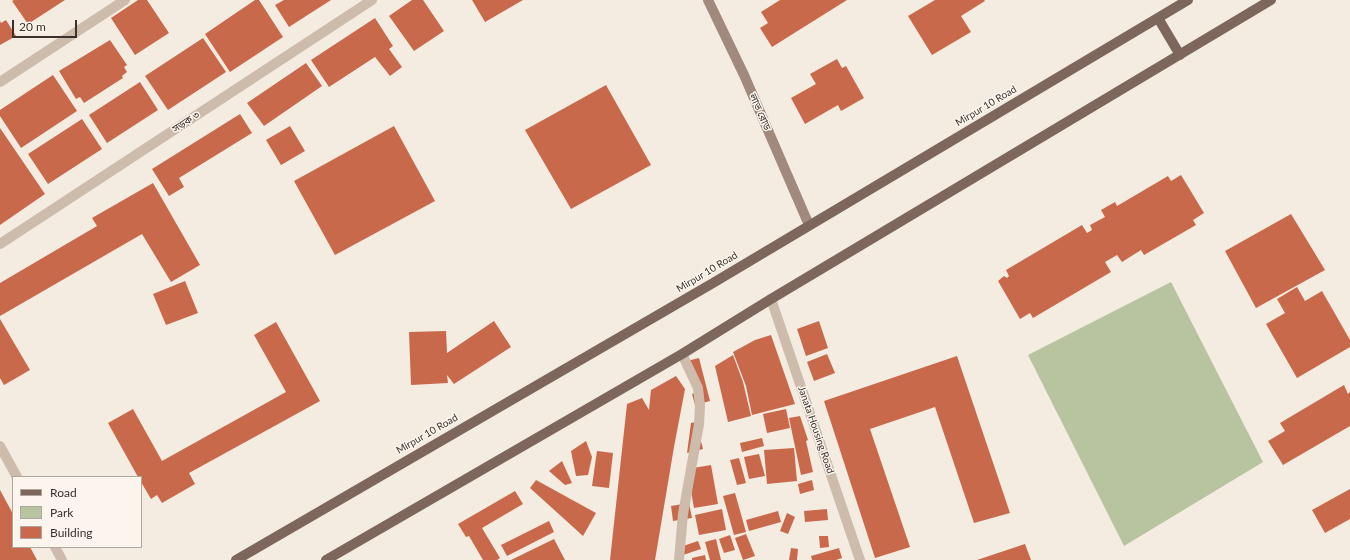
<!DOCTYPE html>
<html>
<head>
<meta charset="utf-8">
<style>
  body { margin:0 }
  #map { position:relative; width:1350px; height:560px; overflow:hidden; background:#f4ebe1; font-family:Lato,sans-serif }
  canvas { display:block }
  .legend { position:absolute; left:12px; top:476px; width:130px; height:72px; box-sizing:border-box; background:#fbf5ee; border:1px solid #aea6a0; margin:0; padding:5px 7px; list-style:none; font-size:12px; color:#3b302b }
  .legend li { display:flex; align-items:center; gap:8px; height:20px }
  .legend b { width:20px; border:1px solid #aea6a0 }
  .scale { position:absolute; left:12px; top:20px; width:65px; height:18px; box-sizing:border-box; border:2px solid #3b302b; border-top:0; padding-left:5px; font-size:12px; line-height:14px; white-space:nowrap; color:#3b302b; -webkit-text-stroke:3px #fbf5ee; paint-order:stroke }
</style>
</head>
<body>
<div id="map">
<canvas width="1350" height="560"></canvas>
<ul class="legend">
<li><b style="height:5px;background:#7d675c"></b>Road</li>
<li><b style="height:11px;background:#b8c4a0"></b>Park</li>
<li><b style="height:11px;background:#c8694b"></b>Building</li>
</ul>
<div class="scale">20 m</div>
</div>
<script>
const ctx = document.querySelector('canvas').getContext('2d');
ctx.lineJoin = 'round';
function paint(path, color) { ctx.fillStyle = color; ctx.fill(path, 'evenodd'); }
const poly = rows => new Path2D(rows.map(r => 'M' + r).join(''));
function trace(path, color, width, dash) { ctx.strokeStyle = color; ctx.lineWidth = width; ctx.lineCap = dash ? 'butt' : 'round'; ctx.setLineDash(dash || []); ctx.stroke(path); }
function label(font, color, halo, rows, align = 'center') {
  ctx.font = font + ' Lato,"Noto Sans Bengali",sans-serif'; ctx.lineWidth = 3; ctx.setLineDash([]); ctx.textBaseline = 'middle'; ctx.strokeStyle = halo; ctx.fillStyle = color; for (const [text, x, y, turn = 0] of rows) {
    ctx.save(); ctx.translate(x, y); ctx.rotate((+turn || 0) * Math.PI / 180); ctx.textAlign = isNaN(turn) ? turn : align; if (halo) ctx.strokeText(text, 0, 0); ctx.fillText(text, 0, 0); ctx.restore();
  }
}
paint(poly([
  [1171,282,1263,462,1124,546,1028,355]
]), '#b8c4a0');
paint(poly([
  [14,0,65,0,28,24,12,1],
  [138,0,147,0,169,33,135,55,111,18],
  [255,0,259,0,283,37,230,72,205,34],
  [284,0,331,0,289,27,275,5],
  [412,0,423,0,444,31,414,51,389,16],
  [472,0,523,0,485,22],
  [780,0,847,0,772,47,760,28,768,23,761,12],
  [935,0,984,0,985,1,961,16,971,32,932,55,908,16],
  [375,18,393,46,389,49,402,67,390,76,375,57,329,87,311,60],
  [6,20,16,36,0,45,0,21,1,23],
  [203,38,226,72,168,110,145,76],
  [110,40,127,65,124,67,127,72,122,76,123,78,84,103,80,97,76,99,59,71],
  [837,59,842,68,846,66,864,98,841,111,838,105,805,124,791,98,816,84,810,74],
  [306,63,322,86,264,126,247,103],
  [53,75,77,111,21,148,0,116,0,110],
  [140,82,158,110,107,143,89,115],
  [606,85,651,165,571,209,525,130],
  [240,114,252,133,179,178,184,187,169,196,152,169],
  [82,119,102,149,48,184,28,154],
  [290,126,305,151,281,165,266,140],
  [394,126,435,201,335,255,294,181],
  [0,128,45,194,0,225],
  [1181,175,1204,213,1193,220,1196,225,1144,255,1141,250,1122,262,1117,255,1105,262,1111,272,1033,318,1030,313,1020,319,998,281,1004,276,1007,278,1009,276,1006,270,1082,225,1087,233,1092,230,1090,225,1105,217,1101,210,1115,202,1117,206,1168,176,1171,181],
  [153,183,200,265,171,282,142,234,0,316,0,283,97,226,92,218],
  [1291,214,1325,270,1256,308,1225,251],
  [185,281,198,313,166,325,153,294],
  [1297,287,1305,301,1322,291,1350,340,1350,347,1297,378,1266,324,1285,313,1277,299],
  [0,319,30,370,4,385,0,378],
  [494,321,511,347,454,384,447,375,448,383,411,385,409,332,446,331,447,353],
  [819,321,828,348,806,356,797,329],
  [276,322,320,401,189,473,195,484,162,503,157,495,151,499,141,482,141,477,138,477,108,423,133,409,162,461,286,392,254,335],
  [771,335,795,404,752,415,746,386,733,352,755,340],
  [827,354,835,373,814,381,807,362],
  [733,355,743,382,751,416,728,422,715,366],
  [957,356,1010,513,974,523,935,407,870,429,910,547,875,558,824,401],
  [699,358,710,401,695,405,692,394,695,393,687,361],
  [676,376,685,389,674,447,655,560,610,560,627,404,642,398,649,410,651,390],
  [1344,385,1348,394,1350,392,1350,426,1283,465,1268,441,1285,431,1280,423],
  [786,409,790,428,767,433,763,414],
  [800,416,808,440,806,441,813,472,801,475,789,418],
  [696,422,703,449,687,453,691,423],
  [762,438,764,446,742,452,740,443],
  [586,441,592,457,588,475,576,476,571,451],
  [794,448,797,481,767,484,764,450],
  [597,451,613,453,609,488,592,486],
  [759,454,765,476,749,479,744,457],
  [739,458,746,483,737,485,730,460],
  [562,461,572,483,565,485,549,471],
  [711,465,718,504,694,508,687,469],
  [536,480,596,513,583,536,530,488],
  [812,480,814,490,800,494,798,484],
  [1350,489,1350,519,1325,533,1312,510],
  [0,490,13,514,13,547,30,547,37,560,0,560],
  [515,491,523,504,482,528,500,558,497,560,483,560,469,536,466,537,458,524],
  [735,493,746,532,734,535,723,496],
  [689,503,692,518,673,521,671,506],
  [722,509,726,530,699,535,695,515],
  [827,509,828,520,805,522,804,511],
  [778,511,781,522,749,531,746,520],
  [787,513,795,517,788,534,780,531],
  [549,521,554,532,507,556,501,545],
  [746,534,755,556,743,560,735,538],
  [730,535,735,550,724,553,719,539],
  [819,536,828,536,829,547,820,548],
  [554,539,565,560,511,560],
  [716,539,721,560,710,560,705,542],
  [698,541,701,549,680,556,677,548],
  [1025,544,1031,560,977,560],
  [791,548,798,549,797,560,789,560],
  [839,548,842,558,836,560,812,560,811,556],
  [705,555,706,560,692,560,692,558]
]), '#c8694b');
trace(poly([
  [0,82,125,0],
  [0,244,372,0],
  [771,299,860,560],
  [0,446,17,477],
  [55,547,62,560],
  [679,560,683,514,699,424,700,406,698,388,682,354]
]), '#cdbbac', 10);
trace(poly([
  [708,0,744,75,809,225]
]), '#a18a7d', 10);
trace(poly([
  [1158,18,1180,55],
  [236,560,713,283,1188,0],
  [326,560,682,354,771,299,1271,0]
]), '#7d675c', 10);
label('10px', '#3b302b', '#fbf5ee', [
  ["Mirpur 10 Road",986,106,-31],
  ["লাভ রোড",760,112,66],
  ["সড়ক ৩",186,122,-33],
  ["Mirpur 10 Road",707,272,-31],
  ["Janata Housing Road",816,430,71],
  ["Mirpur 10 Road",427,434,-30]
]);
</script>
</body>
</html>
